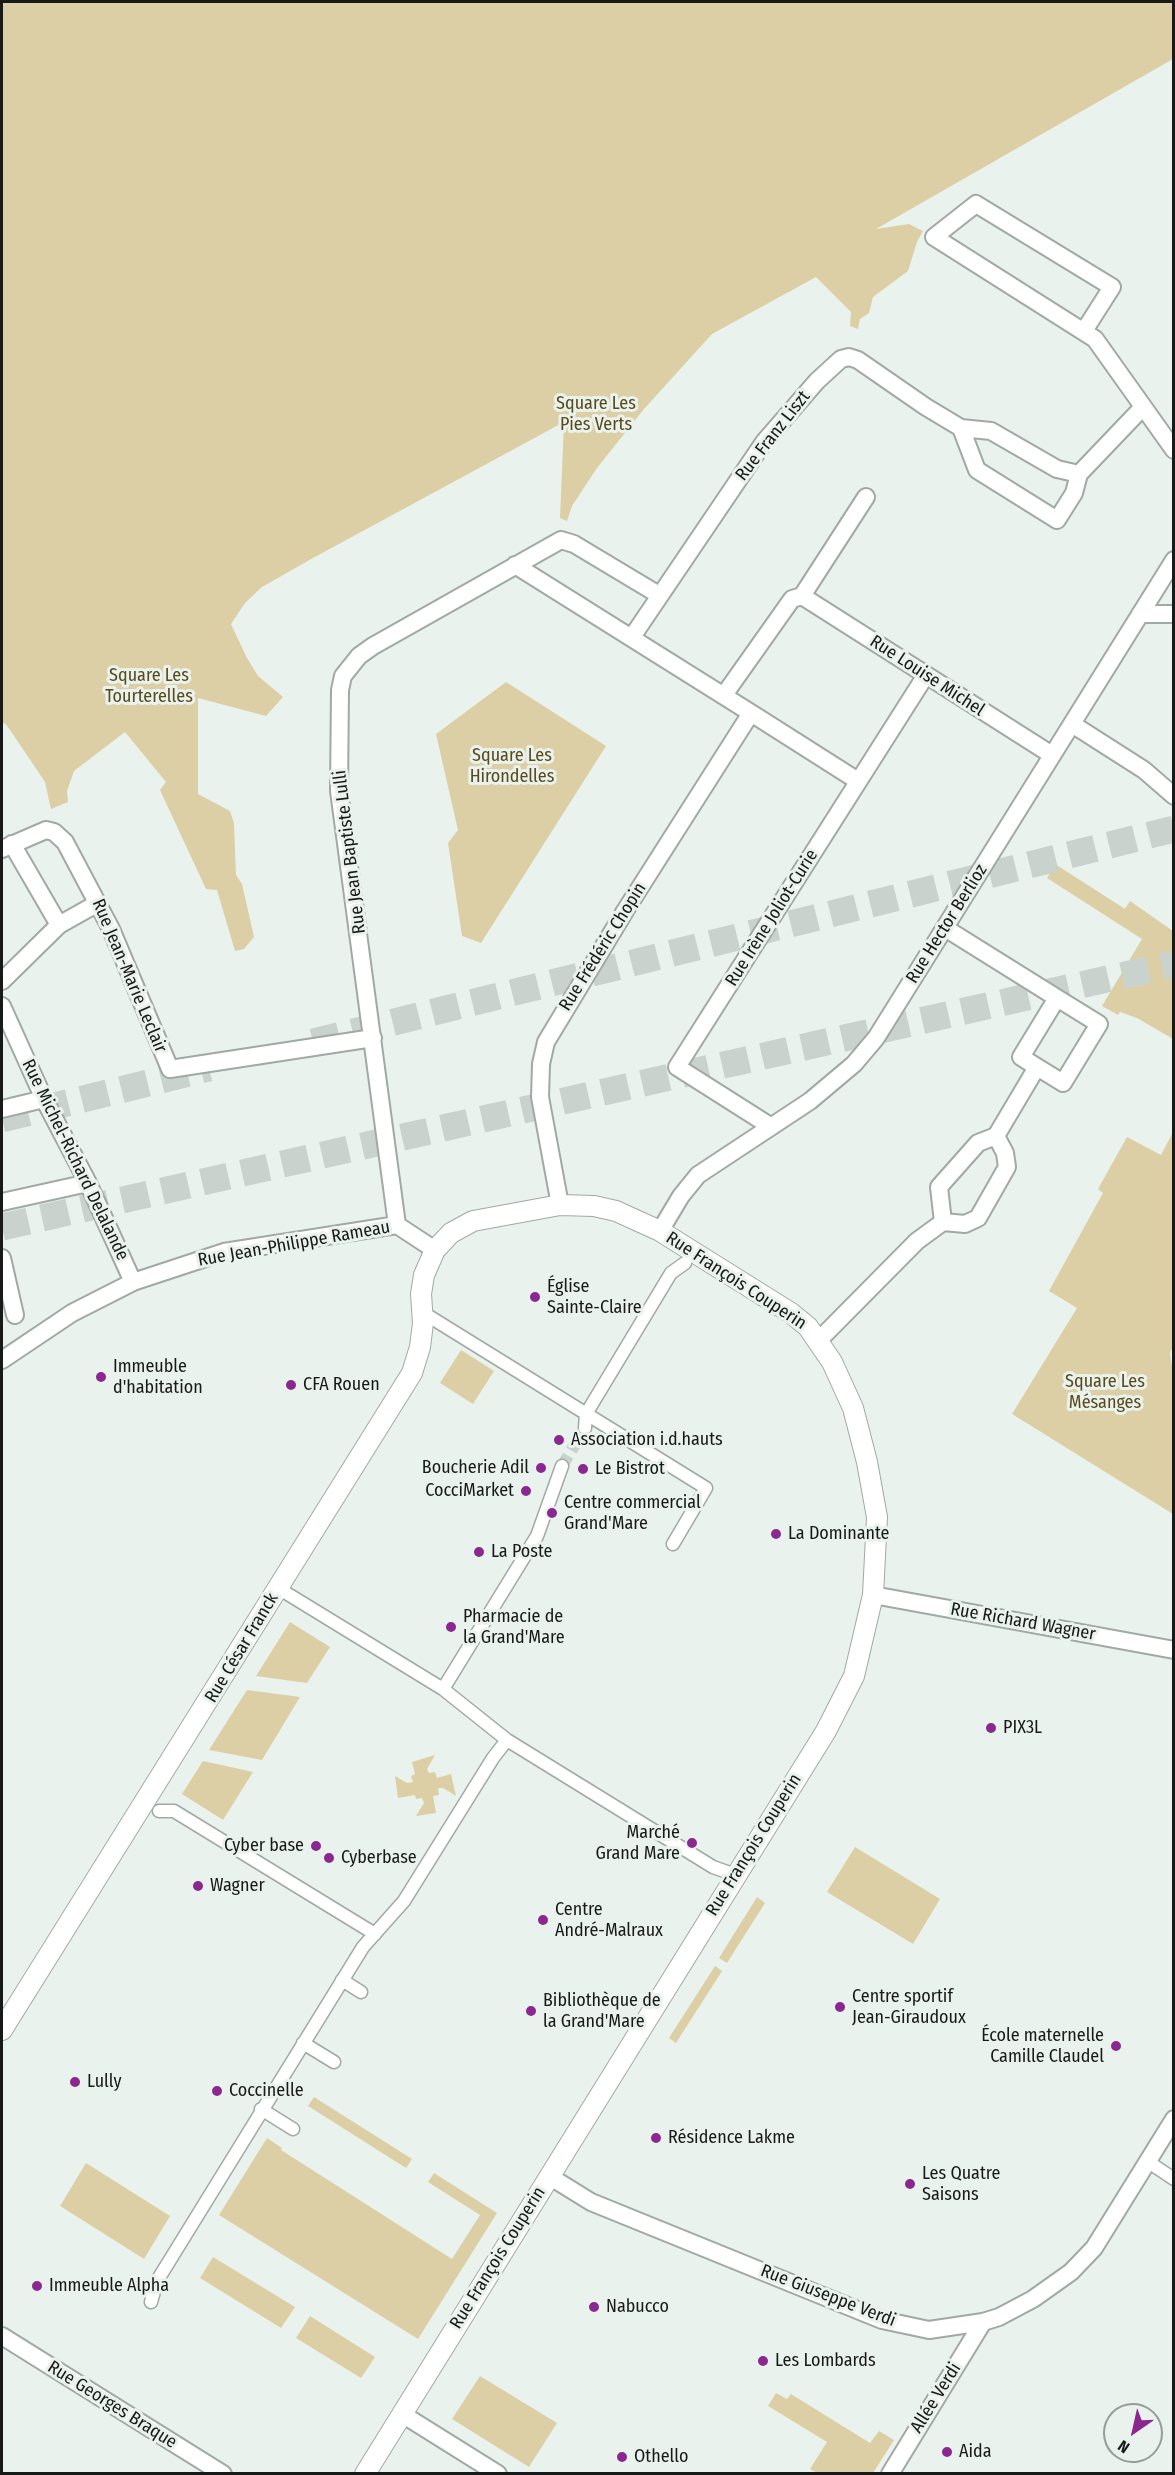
<!DOCTYPE html>
<html>
<head>
<meta charset="utf-8">
<style>
  body { margin:0 }
  #map { position:relative; width:1175px; height:2475px; overflow:hidden; background:#eaf2ed; font-family:"Fira Sans Condensed",sans-serif }
  canvas { display:block }
  .frame { position:absolute; inset:0; border:3px solid #171a19; pointer-events:none }
  .north { position:absolute; left:1103px; top:2403px; width:60px; height:60px; box-sizing:border-box; background:#eaf2ed; border:2px solid #969c98; border-radius:50%; rotate:214deg; font-size:16px; font-weight:700; line-height:24px; text-align:center; color:#171a19 }
  .north::after { content:''; display:block; margin:auto; width:21px; height:27px; background:#8a2890; clip-path:polygon(50% 0,100% 100%,50% 72%,0 100%) }
</style>
</head>
<body>
<div id="map">
<canvas width="1175" height="2475"></canvas>
<div class="frame"></div>
<div class="north">N</div>
</div>
<script>
const ctx = document.querySelector('canvas').getContext('2d');
ctx.lineJoin = 'round';
function paint(path, color) { ctx.fillStyle = color; ctx.fill(path, 'evenodd'); }
const poly = rows => new Path2D(rows.map(r => 'M' + r).join(''));
function trace(path, color, width, dash) { ctx.strokeStyle = color; ctx.lineWidth = width; ctx.lineCap = dash ? 'butt' : 'round'; ctx.setLineDash(dash || []); ctx.stroke(path); }
function label(font, color, halo, rows, align = 'center') {
  ctx.font = font + ' "Fira Sans Condensed",sans-serif'; ctx.lineWidth = 6; ctx.setLineDash([]); ctx.textBaseline = 'middle'; ctx.strokeStyle = halo; ctx.fillStyle = color; for (const [text, x, y, turn = 0] of rows) {
    ctx.save(); ctx.translate(x, y); ctx.rotate((+turn || 0) * Math.PI / 180); ctx.textAlign = isNaN(turn) ? turn : align; if (halo) ctx.strokeText(text, 0, 0); ctx.fillText(text, 0, 0); ctx.restore();
  }
}
paint(poly([
  [2,2,1173,2,1173,59,876,229,909,224,923,231,917,242,908,271,873,297,869,313,860,319,858,329,850,326,851,312,816,277,712,334,644,409,597,468,572,506,567,521,560,518,564,422,313,558,262,587,245,603,231,624,247,658,258,676,283,697,266,716,198,698,198,794,230,811,234,823,236,875,242,884,254,937,244,949,235,951,217,890,206,889,160,790,166,782,125,732,74,771,67,791,68,802,51,809,45,782,10,730,5,723,2,724],
  [506,682,606,746,481,943,462,936,448,843,458,830,436,734],
  [1055,864,1125,909,1130,901,1173,931,1173,1039,1137,1018,1120,1012,1118,1015,1102,1006,1142,939,1047,878],
  [1173,1132,1174,1343,1170,1354,1174,1379,1173,1514,1012,1414,1077,1308,1049,1291,1103,1193,1098,1189,1103,1180,1127,1137,1161,1155],
  [461,1350,494,1371,473,1404,440,1383],
  [290,1622,330,1647,307,1683,256,1676],
  [247,1690,300,1697,262,1760,209,1750],
  [435,1755,427,1769,429,1773,435,1772,437,1778,451,1774,456,1796,443,1788,438,1788,439,1795,433,1796,436,1813,416,1816,424,1803,422,1798,416,1799,415,1795,398,1798,395,1776,407,1783,413,1782,411,1776,415,1774,412,1762],
  [203,1761,253,1772,223,1820,182,1794],
  [855,1847,940,1899,913,1944,827,1892],
  [757,1897,765,1903,727,1963,719,1958],
  [715,1966,722,1971,676,2043,669,2038],
  [314,2097,412,2159,406,2168,308,2106],
  [267,2138,282,2148,281,2150,452,2259,480,2215,428,2182,434,2173,497,2213,418,2339,219,2215],
  [86,2163,170,2216,144,2259,60,2206],
  [213,2257,295,2307,281,2328,200,2278],
  [310,2316,375,2357,361,2378,296,2338],
  [480,2376,557,2423,529,2467,452,2419],
  [776,2393,787,2399,791,2394,870,2443,879,2431,894,2440,873,2473,817,2473,810,2469,827,2442,768,2406]
]), '#ddcfa5');
trace(poly([
  [562,1466,585,1428]
]), '#cad2cd', 12, [12, 6]);
trace(poly([
  [313,1042,1174,829],
  [2,1119,209,1068],
  [2,1227,1174,964]
]), '#cad2cd', 27, [27, 14]);
const pedestrian = poly([
  [422,1312,706,1488,673,1544],
  [585,1428,586,1414,671,1273,685,1263],
  [278,1588,443,1689,507,1740,713,1867,727,1872],
  [443,1689,537,1536,562,1466],
  [159,1811,174,1811,375,1934],
  [342,1980,361,1992],
  [303,2043,334,2062],
  [261,2109,293,2129],
  [1147,2161,1174,2179],
  [151,2302,157,2281,363,1947,404,1901,493,1758,507,1740]
]);
const minor = poly([
  [1084,331,1112,287,976,204,934,237,1095,339,1174,450],
  [961,428,977,470,1057,520,1074,493,1079,474,1143,407],
  [866,497,802,596,1052,755],
  [515,565,751,713,625,911,546,1042,541,1064,540,1097,560,1205],
  [1140,614,1174,614],
  [632,637,764,442,817,381,841,359,849,357,858,360,926,407,961,428,991,431,1057,469,1079,474],
  [724,695,792,599,802,596],
  [751,713,858,781],
  [1072,724,1144,770,1174,796],
  [12,844,59,925],
  [2,849,46,830,54,832,65,842,111,929,170,1069,373,1038],
  [2,981,59,925,98,903],
  [2,1006,44,1099,88,1183,133,1282],
  [1037,1067,1063,1083,1099,1024,1057,998],
  [2,1109,44,1099],
  [770,1126,677,1067,926,675],
  [2,1202,88,1183],
  [943,1222,939,1187,978,1143,996,1136,1037,1067,1021,1057,1057,998,945,928],
  [397,1225,339,791,340,690,343,676,359,656,373,646,561,540,574,544,659,595],
  [660,1231,681,1196,698,1175,810,1101,854,1064,876,1038,1174,560],
  [2,1258,15,1315],
  [819,1340,917,1241,943,1222,965,1224,978,1218,1007,1167,1005,1153,996,1136],
  [2,1360,72,1313,133,1282,224,1252,397,1225,435,1250],
  [873,1595,1174,1650],
  [549,2176,591,2202,882,2320,929,2330,983,2322,999,2317,1033,2299,1071,2272,1094,2248,1174,2119],
  [2,2336,223,2474],
  [402,2414,498,2474],
  [890,2474,983,2322]
]);
const tertiary = poly([
  [2,2030,412,1373,420,1347,423,1323,421,1294,424,1275,435,1250,451,1233,473,1221,560,1205,594,1206,616,1211,660,1231,791,1313,808,1327,832,1362,853,1408,867,1462,877,1517,873,1595,854,1676,826,1731,365,2474]
]);
trace(pedestrian, '#a1a9a4', 15);
trace(minor, '#a1a9a4', 20);
trace(tertiary, '#a1a9a4', 22);
trace(pedestrian, '#fff', 12);
trace(minor, '#fff', 16);
trace(tertiary, '#fff', 20);
for (const [x, y, r, color] of [
  [535,1297,6,"#8a2890"],
  [101,1377,6,"#8a2890"],
  [291,1385,6,"#8a2890"],
  [559,1440,6,"#8a2890"],
  [541,1468,6,"#8a2890"],
  [583,1469,6,"#8a2890"],
  [526,1491,6,"#8a2890"],
  [552,1513,6,"#8a2890"],
  [776,1534,6,"#8a2890"],
  [479,1552,6,"#8a2890"],
  [451,1627,6,"#8a2890"],
  [991,1728,6,"#8a2890"],
  [692,1843,6,"#8a2890"],
  [316,1846,6,"#8a2890"],
  [329,1858,6,"#8a2890"],
  [198,1886,6,"#8a2890"],
  [543,1920,6,"#8a2890"],
  [840,2007,6,"#8a2890"],
  [531,2011,6,"#8a2890"],
  [1116,2046,6,"#8a2890"],
  [75,2082,6,"#8a2890"],
  [217,2091,6,"#8a2890"],
  [656,2138,6,"#8a2890"],
  [910,2184,6,"#8a2890"],
  [37,2286,6,"#8a2890"],
  [594,2307,6,"#8a2890"],
  [763,2361,6,"#8a2890"],
  [947,2452,6,"#8a2890"],
  [622,2457,6,"#8a2890"]
]) { const dot = new Path2D(); dot.arc(x, y, r, 0, 2 * Math.PI); ctx.fillStyle = color; ctx.fill(dot); trace(dot, '#eaf2ed', 2); }
label('18px', '#594a1a', '#eaf2ed', [
  ["Square Les",596,404],
  ["Pies Verts",596,425],
  ["Square Les",149,676],
  ["Tourterelles",149,697],
  ["Square Les",512,756],
  ["Hirondelles",512,777],
  ["Square Les",1105,1382],
  ["Mésanges",1105,1403]
]);
label('18px', '#171a19', '#eaf2ed', [
  ["Rue Franz Liszt",773,436,-52],
  ["Rue Louise Michel",927,676,33],
  ["Rue Jean Baptiste Lulli",350,852,-97],
  ["Rue Irène Joliot-Curie",772,918,-58],
  ["Rue Hector Berlioz",947,924,-58],
  ["Rue Frédéric Chopin",603,947,-58],
  ["Rue Jean-Marie Leclair",129,976,67],
  ["Rue Michel-Richard Delalande",75,1160,64],
  ["Rue Jean-Philippe Rameau",294,1244,-10],
  ["Rue François Couperin",736,1281,33],
  ["Rue Richard Wagner",1023,1622,10],
  ["Rue César Franck",242,1648,-59],
  ["Rue François Couperin",754,1845,-58],
  ["Rue François Couperin",498,2258,-58],
  ["Rue Giuseppe Verdi",828,2296,21],
  ["Allée Verdi",936,2398,-58],
  ["Rue Georges Braque",112,2405,32]
]);
label('18px', '#171a19', '#eaf2ed', [
  ["Église",547,1287],
  ["Sainte-Claire",547,1308],
  ["Immeuble",113,1367],
  ["d'habitation",113,1388],
  ["CFA Rouen",303,1385],
  ["Association i.d.hauts",571,1440],
  ["Boucherie Adil",529,1468,"right"],
  ["Le Bistrot",595,1469],
  ["CocciMarket",514,1491,"right"],
  ["Centre commercial",564,1503],
  ["Grand'Mare",564,1524],
  ["La Dominante",788,1534],
  ["La Poste",491,1552],
  ["Pharmacie de",463,1617],
  ["la Grand'Mare",463,1638],
  ["PIX3L",1003,1728],
  ["Marché",680,1833,"right"],
  ["Grand Mare",680,1854,"right"],
  ["Cyber base",304,1846,"right"],
  ["Cyberbase",341,1858],
  ["Wagner",210,1886],
  ["Centre",555,1910],
  ["André-Malraux",555,1931],
  ["Centre sportif",852,1997],
  ["Jean-Giraudoux",852,2018],
  ["Bibliothèque de",543,2001],
  ["la Grand'Mare",543,2022],
  ["École maternelle",1104,2036,"right"],
  ["Camille Claudel",1104,2057,"right"],
  ["Lully",87,2082],
  ["Coccinelle",229,2091],
  ["Résidence Lakme",668,2138],
  ["Les Quatre",922,2174],
  ["Saisons",922,2195],
  ["Immeuble Alpha",49,2286],
  ["Nabucco",606,2307],
  ["Les Lombards",775,2361],
  ["Aida",959,2452],
  ["Othello",634,2457]
], 'left');
</script>
</body>
</html>
